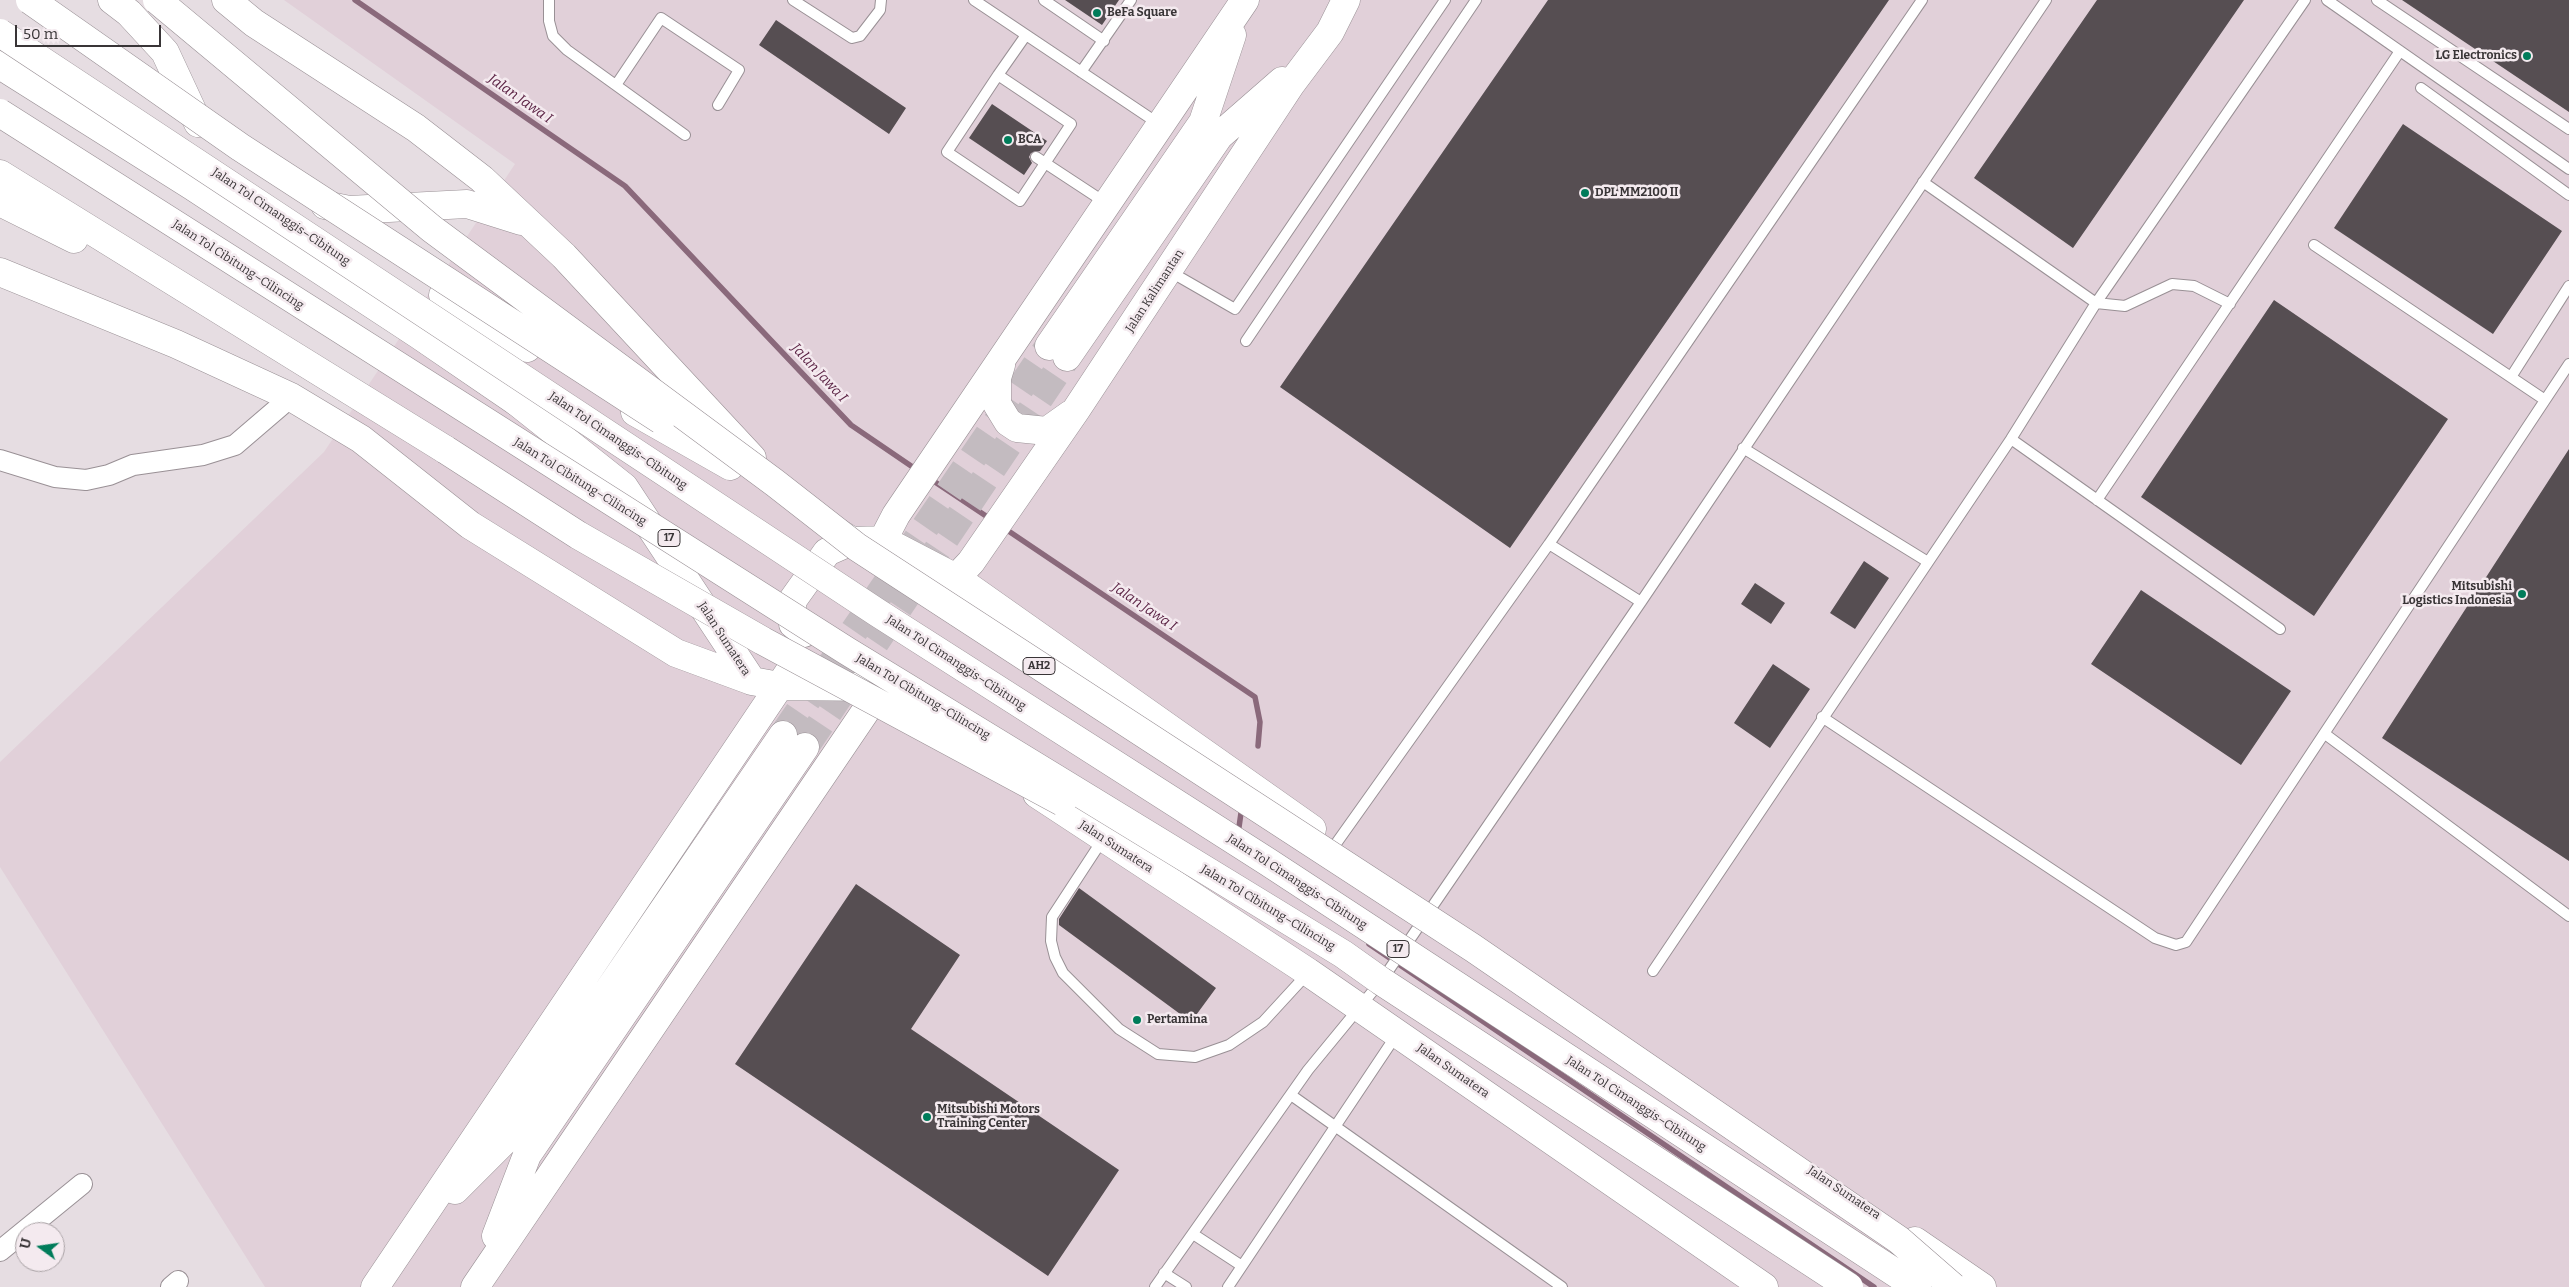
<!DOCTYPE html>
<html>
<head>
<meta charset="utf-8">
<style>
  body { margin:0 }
  #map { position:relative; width:2569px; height:1287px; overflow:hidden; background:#e6dde2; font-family:Bitter,serif }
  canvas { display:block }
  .north { position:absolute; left:15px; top:1222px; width:50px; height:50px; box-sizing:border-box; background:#f4eaef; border:1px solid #a9a2a5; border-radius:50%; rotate:284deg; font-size:14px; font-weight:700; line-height:20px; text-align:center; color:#393537 }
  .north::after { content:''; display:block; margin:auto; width:18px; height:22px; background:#007c5a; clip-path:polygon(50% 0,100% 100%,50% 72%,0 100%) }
  .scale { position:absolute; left:15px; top:25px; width:146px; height:22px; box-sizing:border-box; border:2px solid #393537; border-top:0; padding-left:6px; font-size:15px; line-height:18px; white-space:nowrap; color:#393537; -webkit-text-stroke:4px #f4eaef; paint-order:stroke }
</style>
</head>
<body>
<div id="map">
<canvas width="2569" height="1287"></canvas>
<div class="north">U</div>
<div class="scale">50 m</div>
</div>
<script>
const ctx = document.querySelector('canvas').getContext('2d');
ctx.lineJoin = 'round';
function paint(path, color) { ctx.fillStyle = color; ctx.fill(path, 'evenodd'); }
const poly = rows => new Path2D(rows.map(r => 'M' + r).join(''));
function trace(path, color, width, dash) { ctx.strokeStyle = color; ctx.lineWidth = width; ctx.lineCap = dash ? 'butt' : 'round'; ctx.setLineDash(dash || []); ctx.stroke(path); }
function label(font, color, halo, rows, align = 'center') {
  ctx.font = font + ' Bitter,serif'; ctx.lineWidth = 5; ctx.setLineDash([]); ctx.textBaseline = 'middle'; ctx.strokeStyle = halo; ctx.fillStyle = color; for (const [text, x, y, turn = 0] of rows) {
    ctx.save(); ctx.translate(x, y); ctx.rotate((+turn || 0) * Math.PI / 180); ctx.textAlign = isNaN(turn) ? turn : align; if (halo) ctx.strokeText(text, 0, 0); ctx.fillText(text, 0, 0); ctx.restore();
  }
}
paint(poly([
  [284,0,2569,0,2569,1287,265,1287,0,867,0,762,324,452,515,164]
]), '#e1d0d9');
trace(poly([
  [355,0,625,186,851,425,917,470],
  [929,478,992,520],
  [1004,528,1255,697,1260,722,1258,746],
  [1238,834,1242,806],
  [1369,944,1874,1287]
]), '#8a697b', 5.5);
paint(poly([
  [1065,0,1119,0,1102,25],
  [1548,0,1889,0,1510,548,1280,387],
  [2097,0,2244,0,2073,248,1974,178],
  [2402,0,2569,0,2569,112],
  [776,20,906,108,889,134,759,45],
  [992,104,1047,141,1040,151,1031,153,1029,157,1032,163,1024,175,969,138],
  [2403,124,2562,231,2493,334,2334,228],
  [2274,300,2448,419,2314,616,2141,497],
  [2569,449,2569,861,2382,738],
  [1864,561,1889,578,1855,629,1830,613],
  [1755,583,1785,603,1771,624,1741,604],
  [2141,590,2291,691,2241,765,2091,664],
  [1773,664,1810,689,1770,748,1734,723],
  [856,884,960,955,911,1029,1119,1170,1048,1276,735,1064],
  [1079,888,1216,988,1191,1022,1059,925,1059,919]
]), '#564e52');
trace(poly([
  [783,735,1049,346],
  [805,747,1067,357]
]), '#c3bbc0', 28, [28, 14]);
const lane = poly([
  [549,0,549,21,553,36,567,50,685,135],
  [793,0,852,38,860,36,880,10,881,0],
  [974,0,1159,124],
  [1044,0,1104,41],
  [2327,0,2569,169],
  [2377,0,2569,129],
  [1081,72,1131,0],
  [998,75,1071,124,1020,201,947,152,998,75],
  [998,75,1026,35],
  [616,85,661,18,739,70,718,105],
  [2421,88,2569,195],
  [1036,157,1106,203],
  [1923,182,2096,303,2125,306,2172,284,2194,286,2230,304],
  [2314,245,2545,400],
  [1169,271,1235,309,1445,0],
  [1246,341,1476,0],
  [2511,377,2569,286],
  [2011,439,2280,629],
  [1743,448,1928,562],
  [2097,500,2400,51],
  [1549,544,1922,0],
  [1822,717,2155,938,2176,945,2186,942,2569,364],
  [2325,734,2569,916],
  [1103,839,1052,917,1051,941,1055,957,1063,973,1119,1029,1158,1054,1195,1057,1229,1045,1263,1022,1308,973],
  [1335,845,1549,544,1641,602],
  [1653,971,2011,439,2096,303,2305,0],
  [1291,1095,1562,1287],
  [1193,1234,1242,1266],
  [1164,1273,1186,1287],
  [1155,1287,1308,1070,1382,980,1641,602,2046,0],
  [1228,1287,1397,1034]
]);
const street = poly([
  [0,460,55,477,86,480,109,475,133,465,203,455,235,445,291,397],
  [0,1251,82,1184],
  [171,1287,178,1281]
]);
const secondary = poly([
  [0,272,176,344,291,397,361,439,470,525,676,653,752,681,779,686,882,687],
  [1049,346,1203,122,1232,35],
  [1067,357,1219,136,1282,81],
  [1001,365,997,378,997,404,1008,422,1017,428,1047,431,1071,414],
  [517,402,624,487,752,681],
  [839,533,852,541,883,540,956,578,1312,829],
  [883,540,896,515,1245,0],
  [956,578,971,562,1076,410,1291,84,1330,32,1346,0],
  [804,633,793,624,792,601,827,552,852,541],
  [1037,794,1308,972,1764,1287],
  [455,1190,509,1136,783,735],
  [496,1236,527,1155,805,747],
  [1915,1241,1982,1287],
  [375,1287,789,672],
  [475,1287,882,687]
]);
const highway = poly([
  [112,0,129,13,165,52,198,123],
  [226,0,254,23,416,128,482,179,564,256,752,458],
  [0,65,192,186,419,335,517,402],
  [0,174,446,450],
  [0,202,74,239],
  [325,205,349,210,467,204,521,221],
  [443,295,527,348],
  [635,412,730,466]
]);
trace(lane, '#999095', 12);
trace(street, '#999095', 22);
trace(secondary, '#999095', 29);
trace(highway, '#999095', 29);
trace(lane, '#fff', 10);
trace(street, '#fff', 20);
trace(secondary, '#fff', 28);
trace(highway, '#fff', 28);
const highwayBridge = poly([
  [30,0,240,147,661,420],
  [157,0,432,229,775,483,857,547,1473,948,1899,1240,1953,1287],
  [0,33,878,613,1268,862,1917,1287],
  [0,113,847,651,1343,954,1381,981,1849,1287],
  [446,450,578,535,763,641,1062,802]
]);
trace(highwayBridge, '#999095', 29, []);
trace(highwayBridge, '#fff', 28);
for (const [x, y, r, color] of [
  [1097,13,5,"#007c5a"],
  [2527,56,5,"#007c5a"],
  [1008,140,5,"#007c5a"],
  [1585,193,5,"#007c5a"],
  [2522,594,5,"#007c5a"],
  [1137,1020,5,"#007c5a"],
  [927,1117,5,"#007c5a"]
]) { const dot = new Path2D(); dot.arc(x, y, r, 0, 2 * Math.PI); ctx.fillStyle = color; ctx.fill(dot); trace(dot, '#f4eaef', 2); }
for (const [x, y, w] of [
  [669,538,22],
  [1039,666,32],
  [1398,949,22]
]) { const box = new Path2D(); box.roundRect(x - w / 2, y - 8.5, w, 17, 4); ctx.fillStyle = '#f4eaef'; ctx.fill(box); trace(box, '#393537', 1); }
label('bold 11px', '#393537', null, [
  ["17",669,538],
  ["AH2",1039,666],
  ["17",1398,949]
]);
label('bold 12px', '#393537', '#f4eaef', [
  ["BeFa Square",1107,13],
  ["LG Electronics",2517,56,"right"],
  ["BCA",1018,140],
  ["DPL MM2100 II",1595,193],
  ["Mitsubishi",2512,587,"right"],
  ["Logistics Indonesia",2512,601,"right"],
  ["Pertamina",1147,1020],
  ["Mitsubishi Motors",937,1110],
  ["Training Center",937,1124]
], 'left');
label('12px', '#393537', '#f4eaef', [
  ["Jalan Tol Cimanggis–Cibitung",281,217,34],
  ["Jalan Tol Cibitung–Cilincing",238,265,33],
  ["Jalan Kalimantan",1155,291,-57],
  ["Jalan Tol Cimanggis–Cibitung",618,441,34],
  ["Jalan Tol Cibitung–Cilincing",580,482,32],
  ["Jalan Sumatera",724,639,57],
  ["Jalan Tol Cimanggis–Cibitung",956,663,33],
  ["Jalan Tol Cibitung–Cilincing",923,697,31],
  ["Jalan Sumatera",1116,847,33],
  ["Jalan Tol Cimanggis–Cibitung",1297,882,33],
  ["Jalan Tol Cibitung–Cilincing",1268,908,31],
  ["Jalan Sumatera",1453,1071,35],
  ["Jalan Tol Cimanggis–Cibitung",1636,1104,33],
  ["Jalan Sumatera",1844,1193,34]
]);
label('italic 14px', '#571e40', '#f4eaef', [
  ["Jalan Jawa I",520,99,35],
  ["Jalan Jawa I",819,373,47],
  ["Jalan Jawa I",1144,607,34]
]);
</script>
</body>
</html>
